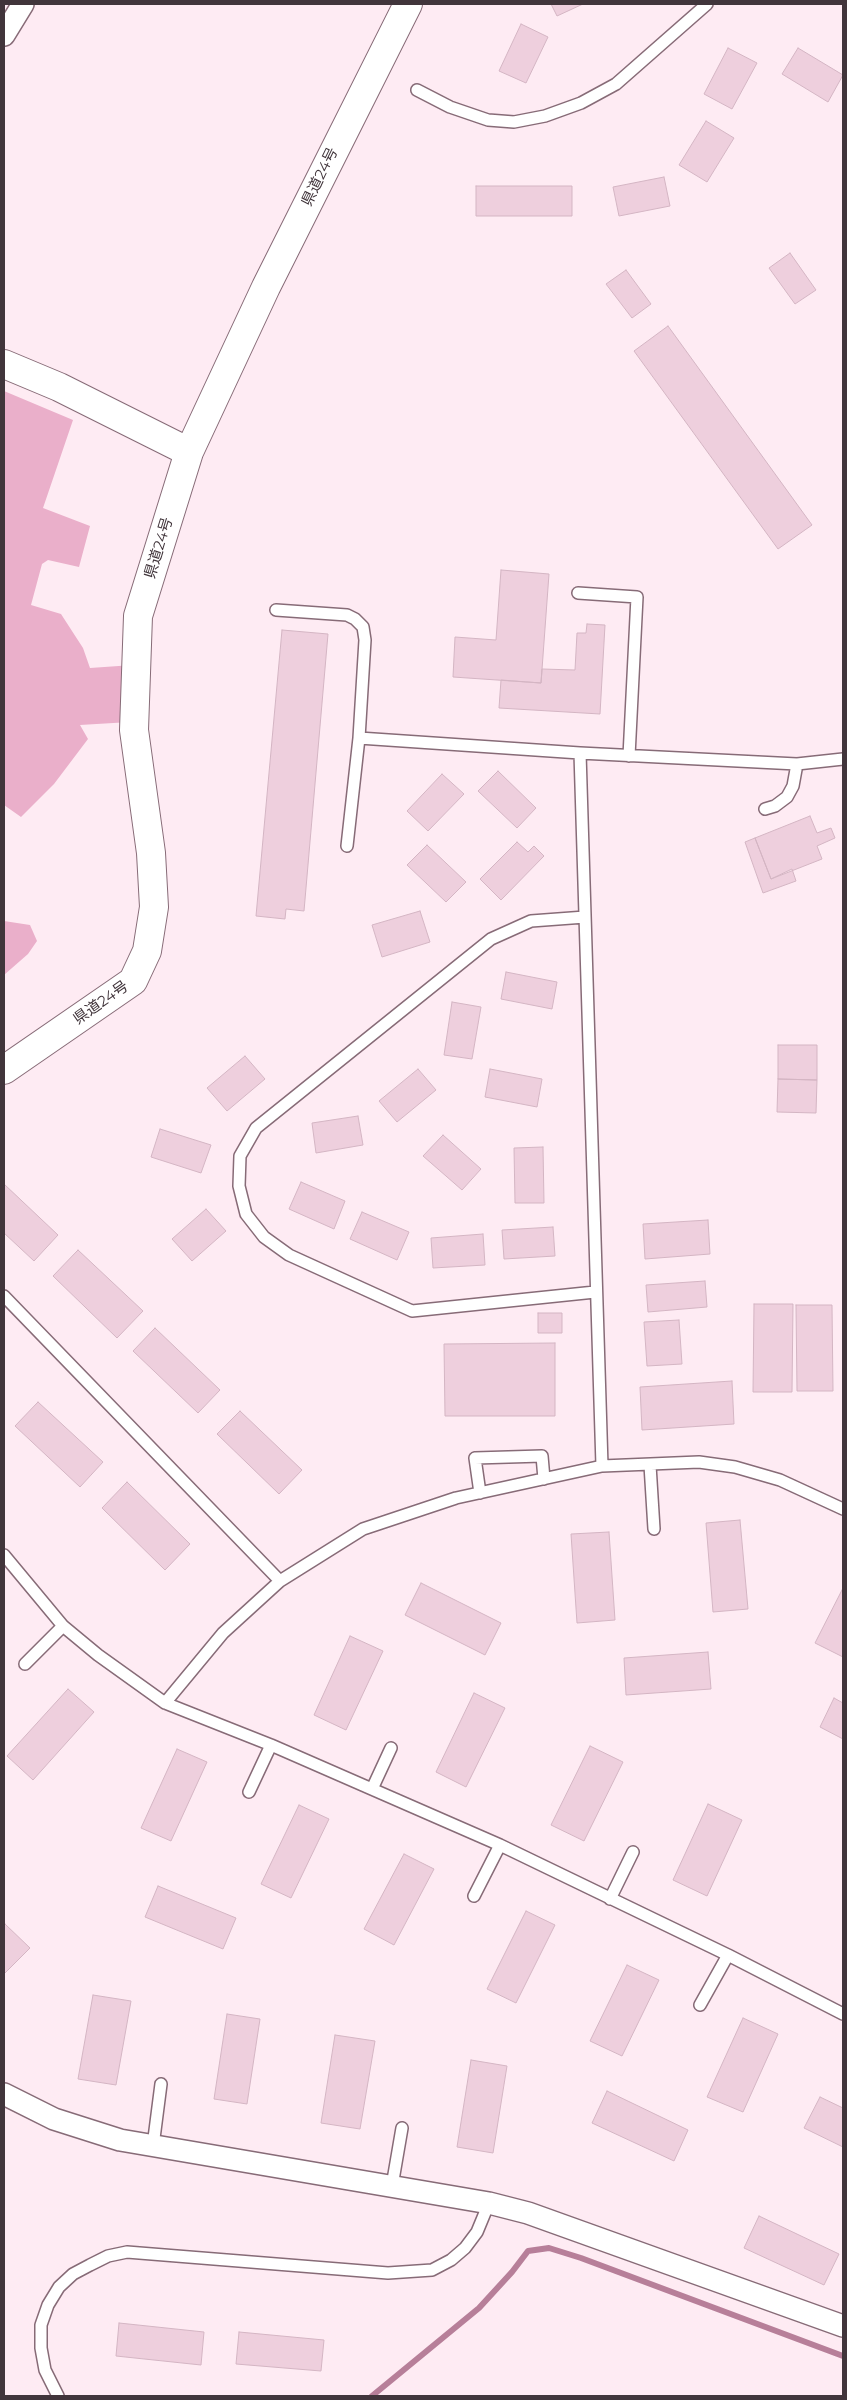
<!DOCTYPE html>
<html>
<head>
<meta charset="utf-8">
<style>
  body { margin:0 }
  #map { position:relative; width:847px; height:2400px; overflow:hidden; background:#feebf3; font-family:Montserrat,sans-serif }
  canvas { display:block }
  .frame { position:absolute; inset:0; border:5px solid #41353b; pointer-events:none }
</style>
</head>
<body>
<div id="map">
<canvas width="847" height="2400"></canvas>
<div class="frame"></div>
</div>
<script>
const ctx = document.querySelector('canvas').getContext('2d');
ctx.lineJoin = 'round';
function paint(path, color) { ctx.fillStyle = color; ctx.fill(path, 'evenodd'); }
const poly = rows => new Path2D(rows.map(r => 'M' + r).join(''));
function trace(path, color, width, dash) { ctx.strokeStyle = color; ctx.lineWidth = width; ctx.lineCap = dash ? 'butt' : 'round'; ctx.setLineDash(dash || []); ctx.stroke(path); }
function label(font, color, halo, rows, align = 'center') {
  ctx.font = font + ' Montserrat,"Noto Sans JP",sans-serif'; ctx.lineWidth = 4.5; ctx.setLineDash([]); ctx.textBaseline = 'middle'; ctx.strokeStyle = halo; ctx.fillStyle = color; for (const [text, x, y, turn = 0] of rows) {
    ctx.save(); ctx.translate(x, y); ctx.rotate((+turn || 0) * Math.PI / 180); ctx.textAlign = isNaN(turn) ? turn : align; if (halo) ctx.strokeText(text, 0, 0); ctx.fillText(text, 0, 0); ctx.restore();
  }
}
paint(poly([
  [4,391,73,420,43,508,90,526,79,567,48,560,42,564,31,605,61,614,83,648,90,668,133,665,130,722,80,725,88,739,54,784,21,817,4,805],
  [4,921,30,925,37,941,28,954,4,975]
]), '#eaafca');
trace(poly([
  [372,2396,479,2308,512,2272,528,2251,549,2248,581,2258,843,2356]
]), '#b77f99', 6);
const building = poly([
  [551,4,583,4,557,16,551,4],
  [521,24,548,37,526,83,499,71,521,24],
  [728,48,757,63,732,109,704,94,728,48],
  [798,48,843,75,828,102,782,74,798,48],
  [706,121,734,138,707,182,679,165,706,121],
  [664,177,670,206,619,216,613,187,664,177],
  [476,186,572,186,572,216,476,216,476,186],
  [790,253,816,290,795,304,769,268,790,253],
  [626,270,651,304,632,318,606,284,626,270],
  [668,326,812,525,778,549,634,351,668,326],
  [501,570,549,574,541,683,453,677,455,637,496,640,501,570],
  [587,624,605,625,600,714,499,708,501,680,541,683,542,669,575,670,577,633,586,633,587,624],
  [282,630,328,634,304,911,286,909,285,919,256,916,282,630],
  [498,771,536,808,517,828,478,791,498,771],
  [442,774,464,794,428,831,407,811,442,774],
  [810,816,817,833,831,828,835,838,817,846,822,859,771,879,755,838,810,816],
  [755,838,771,879,792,869,796,881,763,893,745,842,755,838],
  [517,842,528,852,534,846,544,856,501,900,480,879,517,842],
  [427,845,466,882,446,902,407,865,427,845],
  [420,911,430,942,382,957,372,925,420,911],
  [506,972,557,982,552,1009,501,999,506,972],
  [452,1002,481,1007,472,1059,444,1055,452,1002],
  [778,1045,817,1045,817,1080,778,1079,778,1045],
  [245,1056,265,1079,227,1111,207,1088,245,1056],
  [418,1069,436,1090,397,1122,379,1101,418,1069],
  [490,1069,542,1079,537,1107,485,1097,490,1069],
  [778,1079,817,1080,816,1113,777,1112,778,1079],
  [358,1116,363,1145,316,1153,312,1123,358,1116],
  [160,1129,211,1145,201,1173,151,1157,160,1129],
  [443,1135,481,1169,462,1190,423,1156,443,1135],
  [543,1147,544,1203,515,1203,514,1148,543,1147],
  [301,1182,345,1201,334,1229,289,1209,301,1182],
  [4,1184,58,1235,34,1261,4,1233,4,1184],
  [206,1209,226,1231,192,1261,172,1239,206,1209],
  [362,1212,409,1232,397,1260,350,1239,362,1212],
  [708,1220,710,1254,645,1259,643,1224,708,1220],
  [553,1227,555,1256,504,1259,502,1230,553,1227],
  [483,1234,485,1265,433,1268,431,1238,483,1234],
  [78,1250,143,1311,117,1338,53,1276,78,1250],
  [705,1281,707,1307,648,1312,646,1285,705,1281],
  [754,1304,793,1304,792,1392,753,1392,754,1304],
  [796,1305,832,1305,833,1391,797,1391,796,1305],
  [538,1313,562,1313,562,1333,538,1333,538,1313],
  [679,1320,682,1364,647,1366,644,1322,679,1320],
  [155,1328,220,1390,198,1413,133,1351,155,1328],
  [555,1343,555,1416,445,1416,444,1344,555,1343],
  [732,1381,734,1424,642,1430,640,1387,732,1381],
  [38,1402,103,1462,80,1487,15,1426,38,1402],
  [240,1411,302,1470,279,1494,217,1434,240,1411],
  [127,1482,190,1544,165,1570,102,1508,127,1482],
  [740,1520,748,1609,713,1612,706,1523,740,1520],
  [609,1532,615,1620,577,1623,571,1534,609,1532],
  [421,1583,501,1623,485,1655,405,1615,421,1583],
  [843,1588,843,1657,815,1643,843,1588],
  [350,1636,383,1651,346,1730,314,1715,350,1636],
  [708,1652,711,1689,626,1695,624,1658,708,1652],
  [68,1689,94,1712,33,1780,7,1756,68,1689],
  [474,1693,505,1708,466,1787,436,1772,474,1693],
  [834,1698,843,1703,843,1739,820,1727,834,1698],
  [590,1746,623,1762,584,1841,551,1825,590,1746],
  [177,1749,207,1762,171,1841,141,1828,177,1749],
  [708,1804,742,1820,707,1896,673,1880,708,1804],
  [299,1805,329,1819,291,1898,261,1884,299,1805],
  [404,1854,434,1869,394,1945,364,1929,404,1854],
  [158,1886,236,1918,223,1949,145,1917,158,1886],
  [526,1911,555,1925,516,2003,487,1989,526,1911],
  [5,1924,30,1948,4,1974,4,1925,5,1924],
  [627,1965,659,1980,622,2056,590,2041,627,1965],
  [93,1995,131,2001,116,2085,78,2079,93,1995],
  [227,2014,260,2019,247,2104,214,2099,227,2014],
  [743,2018,778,2034,743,2112,707,2097,743,2018],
  [335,2035,375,2041,360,2129,321,2123,335,2035],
  [471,2060,507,2066,493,2153,457,2147,471,2060],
  [607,2091,688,2130,674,2161,592,2123,607,2091],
  [820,2097,843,2108,843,2147,804,2128,820,2097],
  [759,2216,839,2254,824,2285,744,2248,759,2216],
  [119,2323,204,2332,201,2365,116,2356,119,2323],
  [239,2332,324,2340,321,2371,236,2364,239,2332]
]);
paint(building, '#eecfdd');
trace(building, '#d4b5c3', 1);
const lane = poly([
  [417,90,450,107,488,120,514,122,545,116,581,103,616,84,707,4],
  [578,593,637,597,629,756],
  [276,610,347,615,355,619,363,627,365,640,359,738,347,846],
  [359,738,580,753,797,764,843,759],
  [580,753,602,1466],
  [765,809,775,806,787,797,793,786,797,764],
  [585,917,531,921,491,939,256,1128,240,1156,239,1186,246,1214,264,1237,289,1255,412,1311,595,1292],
  [4,1296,280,1581],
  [650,1465,654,1529],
  [480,1493,475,1458,542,1456,544,1479],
  [4,1555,63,1626,98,1655,165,1703,271,1745,500,1845,728,1955,843,2014],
  [25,1664,63,1626],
  [165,1703,223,1633,280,1581,363,1529,456,1498,602,1466,699,1462,735,1467,780,1480,843,1509],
  [372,1789,391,1748],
  [249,1792,271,1745],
  [474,1896,500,1845],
  [610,1899,633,1852],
  [700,2005,728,1955],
  [153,2146,161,2084],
  [392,2186,402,2128],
  [58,2396,45,2370,41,2348,41,2325,48,2305,59,2287,73,2274,90,2265,108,2256,127,2252,388,2273,432,2270,451,2260,465,2248,477,2232,489,2203]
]);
const street = poly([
  [4,35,23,4],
  [4,2094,54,2119,120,2140,489,2203,528,2213,843,2326]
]);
const secondary = poly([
  [4,364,59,387,189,452],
  [4,1070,133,981,147,951,154,907,151,853,134,730,138,616,189,452,266,287,408,4]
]);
trace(lane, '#876b77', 14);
trace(street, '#876b77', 24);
trace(secondary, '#876b77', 30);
trace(lane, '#fff', 11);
trace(street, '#fff', 21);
trace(secondary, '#fff', 28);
label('15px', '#41353b', '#fff', [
  ["県道24号",320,177,-64],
  ["県道24号",159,548,-73],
  ["県道24号",101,1003,-35]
]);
</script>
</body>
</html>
